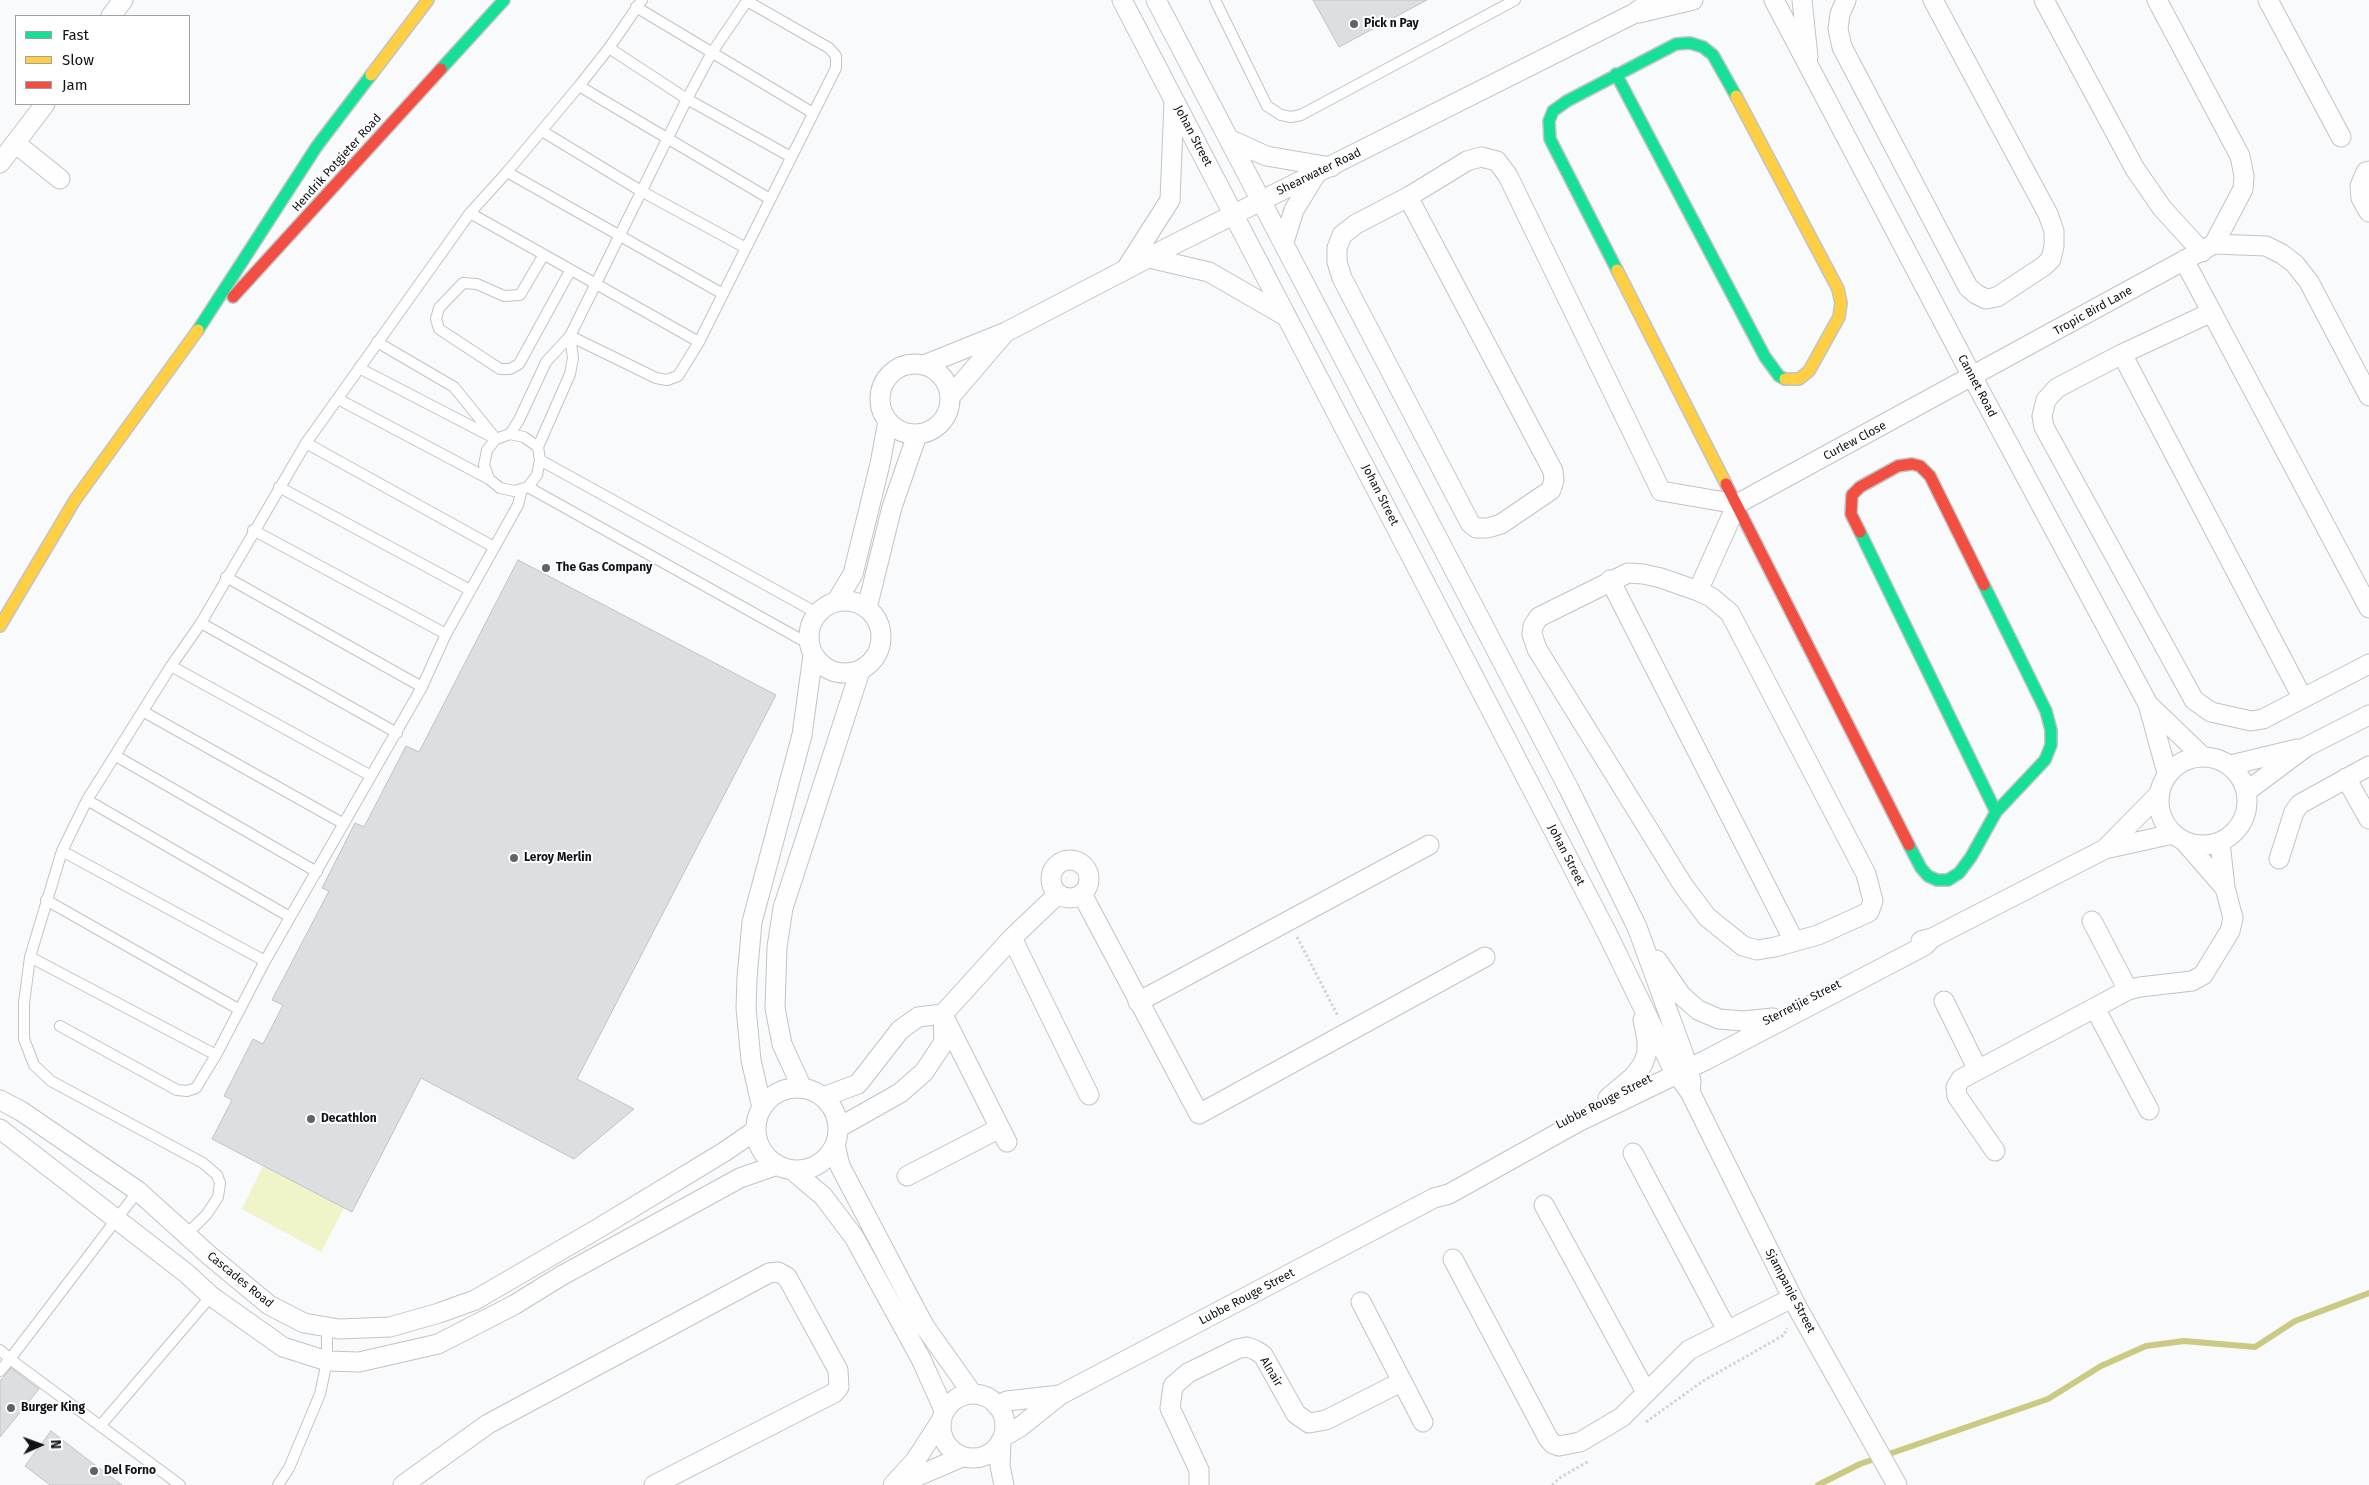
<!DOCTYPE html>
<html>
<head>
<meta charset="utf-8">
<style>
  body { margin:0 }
  #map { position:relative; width:2369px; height:1485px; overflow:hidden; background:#f8fafc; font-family:"Fira Sans",sans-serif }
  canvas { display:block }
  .legend { position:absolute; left:15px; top:15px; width:175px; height:90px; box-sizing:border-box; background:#fff; border:1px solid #9fa1a2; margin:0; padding:6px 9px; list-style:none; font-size:15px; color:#101417 }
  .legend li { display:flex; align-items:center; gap:10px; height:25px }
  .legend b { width:25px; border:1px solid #9fa1a2 }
  .north { position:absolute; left:15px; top:1420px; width:50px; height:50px; -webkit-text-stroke:4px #fff; paint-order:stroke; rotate:88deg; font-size:14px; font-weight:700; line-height:20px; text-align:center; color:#101417 }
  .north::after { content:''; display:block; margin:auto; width:18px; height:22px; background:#101417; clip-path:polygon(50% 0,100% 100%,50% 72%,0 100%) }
</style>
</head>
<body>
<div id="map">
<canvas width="2369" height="1485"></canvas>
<ul class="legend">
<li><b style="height:6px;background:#16e098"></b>Fast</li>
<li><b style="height:6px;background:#ffcf43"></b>Slow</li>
<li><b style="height:6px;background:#f24e42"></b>Jam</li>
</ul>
<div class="north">N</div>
</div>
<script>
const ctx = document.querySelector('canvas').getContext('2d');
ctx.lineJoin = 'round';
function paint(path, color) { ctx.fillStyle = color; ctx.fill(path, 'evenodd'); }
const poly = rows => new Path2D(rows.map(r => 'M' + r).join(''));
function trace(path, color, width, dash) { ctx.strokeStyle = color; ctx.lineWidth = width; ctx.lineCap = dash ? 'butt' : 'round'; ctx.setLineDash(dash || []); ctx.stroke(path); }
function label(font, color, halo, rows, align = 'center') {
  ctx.font = font + ' "Fira Sans",sans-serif'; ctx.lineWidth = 4; ctx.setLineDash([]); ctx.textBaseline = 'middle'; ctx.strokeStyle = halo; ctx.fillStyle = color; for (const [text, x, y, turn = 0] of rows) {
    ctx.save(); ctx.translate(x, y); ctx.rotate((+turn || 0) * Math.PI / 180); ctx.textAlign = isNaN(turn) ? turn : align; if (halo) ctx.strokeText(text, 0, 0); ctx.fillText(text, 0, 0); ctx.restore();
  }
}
paint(poly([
  [263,1166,344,1208,321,1252,242,1209]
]), '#f1f3c8');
trace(poly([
  [1818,1485,1860,1464,2048,1399,2101,1366,2146,1346,2184,1341,2255,1347,2295,1321,2369,1293]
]), '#caca82', 6);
const building = poly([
  [1313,0,1427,0,1339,47,1313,0],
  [518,560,776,695,577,1079,634,1109,574,1159,421,1078,352,1212,212,1139,232,1100,224,1096,253,1039,263,1044,283,1005,272,1000,329,891,322,888,355,823,364,827,406,746,419,752,518,560],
  [11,1368,39,1389,0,1437,0,1381,11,1368],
  [51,1431,91,1462,122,1485,50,1485,25,1466,51,1431]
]);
paint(building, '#dcdfe2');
trace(building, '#c0c3c6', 1);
const lane = poly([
  [642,0,609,48,579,86,507,172,470,213,699,342],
  [1215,0,1267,106,1281,115,1291,117,1301,115,1515,0],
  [636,7,813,113],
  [609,48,687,99,791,157],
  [579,86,770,199],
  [542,131,641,191,746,248],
  [507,172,723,294],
  [543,256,520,295,504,296,477,284,463,283,439,308,436,319,439,329,500,369,510,369,519,364,570,271],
  [377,342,454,387,496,439],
  [359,368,496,439],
  [338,399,489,479],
  [510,434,519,420,546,362,570,336,687,99,711,54,747,1,829,48,836,56,836,68,699,342,678,376,667,380,656,378,570,336],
  [510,434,524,437,538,447,540,460,537,475,528,487,514,491,500,488,489,479,484,465,487,450,496,439,510,434],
  [306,443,494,547],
  [538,447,570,374,573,358,570,336],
  [540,460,817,613],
  [279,487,470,590],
  [528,487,809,644],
  [253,530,446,634],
  [226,577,422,687],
  [201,623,397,733],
  [171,666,371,776],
  [144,712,344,824],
  [116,756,317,872],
  [87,800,290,917],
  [62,851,265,961],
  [46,900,240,1010],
  [30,957,216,1055,265,961,422,687,446,634,518,505,522,489],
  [60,1026,177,1090,187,1091,196,1088,216,1055],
  [138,1191,10,1359,180,1485],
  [187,1234,207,1214,218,1197,220,1183,217,1175,203,1163,51,1081,34,1065,24,1039,24,1003,30,957,62,851,87,800,171,666,201,623,306,443,470,213],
  [0,1350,10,1359,0,1371],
  [101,1425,211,1296],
  [278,1485,289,1468,320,1394,327,1361,327,1327]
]);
const street = poly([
  [1122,0,1607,933,1672,1067,1690,1092,1797,1307,1897,1485],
  [1156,0,1569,789,1637,927,1686,1061,1691,1081,1690,1092],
  [1774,0,1973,378,2148,704,2167,773],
  [1802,0,1808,57],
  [1846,0,1840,14,1838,29,1842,47,1968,287,1976,294,1986,299,1997,297,2044,266,2051,259,2054,246,2054,231,2048,214,1933,0],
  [2044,0,2135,169,2162,208,2202,252],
  [2157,0,2240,156,2244,176,2243,189,2214,244],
  [2268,0,2341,137],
  [1639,13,1693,0],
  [111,16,123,0],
  [1229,139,1266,156,1331,167],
  [15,143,60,179],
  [0,163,45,104],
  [2369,171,2366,172,2360,186,2361,198,2369,212],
  [1408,197,1553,471,1554,480,1551,490,1501,524,1488,528,1476,528,1470,523,1342,278,1337,262,1337,248,1342,235,1356,224,1408,197,1467,161,1481,157,1497,161,1508,176,1661,491,1737,504],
  [1284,242,1294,210,1316,174],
  [2214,244,2266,246,2282,254,2295,264,2309,282,2369,396],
  [1149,258,1209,272,1287,317],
  [2184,260,2369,608],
  [1126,269,1170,200,1174,102],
  [2212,312,2122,354,2057,388,2046,400,2042,416,2044,427,2194,700,2211,712,2251,721,2263,719,2369,664],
  [2122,354,2302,697],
  '880 399a35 35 0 1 1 70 0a35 35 0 1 1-70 0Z',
  [924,365,1006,332,1169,247,1633,14,1653,0],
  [950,397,1003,335],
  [1737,504,2214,244],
  [1628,573,1643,574,1661,578,1698,591,1711,597,1730,613,1866,874,1873,901,1869,912,1818,935,1775,947,1757,950,1743,946,1707,917,1683,885,1537,649,1532,634,1533,626,1539,617,1628,573],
  [1610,580,1794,941],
  [1698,591,1737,504],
  '809 637a36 36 0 1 1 72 0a36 36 0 1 1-72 0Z',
  [836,602,853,574,880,464,888,421],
  [867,608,892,507,917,435],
  [2149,705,2202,756],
  '2159 801a44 44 0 1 1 88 0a44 44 0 1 1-88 0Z',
  [2231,765,2297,749],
  [2346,778,2369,819],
  [2247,791,2306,747,2369,715],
  [2185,842,2225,888],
  [2105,849,2159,794],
  [2279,859,2294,812,2300,804,2369,766],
  '1051 879a19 19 0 1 1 38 0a19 19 0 1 1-38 0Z',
  [1082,894,1199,1114,1485,957],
  [2092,921,2128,990],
  [1012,938,1089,1095],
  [1921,941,1932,938,2105,849,2173,834],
  [1657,960,1681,995,1698,1010,1719,1019,1743,1021,1773,1018],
  [1944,1001,1978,1070],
  [1138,1002,1429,845],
  [2095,1008,2149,1110],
  [946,1021,1007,1142],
  [802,1088,782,1044,775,1008,777,947,783,908,860,671],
  '756 1129a41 41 0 1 1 82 0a41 41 0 1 1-82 0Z',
  [823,1097,858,1084,900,1030,918,1017,943,1014,1012,938,1058,894],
  [1608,1098,1634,1076,1643,1064,1647,1052,1647,1040,1643,1020],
  [0,1100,21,1111,138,1191,210,1256,269,1305,304,1323,339,1329,390,1327,439,1313,475,1300,599,1228,724,1152,756,1130],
  [762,1108,751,1060,746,1008,747,978,752,922,802,735,813,655],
  [838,1128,900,1093,924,1072,944,1042,943,1014],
  [0,1129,186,1273,211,1296,283,1347,327,1361,359,1362,438,1344,514,1305,561,1276,740,1178,777,1165],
  [835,1145,840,1166,913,1305,925,1327,972,1393],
  [1995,1151,1957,1096,1956,1087,1961,1079,2128,990,2140,987,2192,981,2203,975,2230,931,2233,918,2225,888,2220,842],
  [1633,1153,1727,1330],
  [792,1170,823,1196,854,1237,921,1359,944,1410],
  [907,1176,1000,1128],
  [1544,1205,1646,1392],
  [1453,1259,1548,1438,1553,1444,1559,1446,1580,1442,1622,1417,1689,1350,1792,1298],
  [1361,1302,1423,1422],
  '941 1426a32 32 0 1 1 64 0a32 32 0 1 1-64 0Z',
  [997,1406,1007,1401,1060,1395],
  [1003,1437,1020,1427,1060,1395,1434,1198,1449,1194,1578,1122,1706,1060,1924,946,1932,938],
  [1001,1441,1000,1466,1004,1485],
  [403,1485,488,1424,769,1273,778,1272,787,1277,838,1370,839,1387,834,1393,654,1485],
  [893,1485,915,1461,941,1421],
  [897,1485,962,1457],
  [1199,1485,1199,1470,1170,1408,1173,1386,1188,1373,1237,1349,1247,1347,1255,1350,1263,1355,1296,1414,1309,1423,1326,1420,1401,1382]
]);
const fast = poly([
  [441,69,504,0],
  [1616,74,1765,357,1779,376,1785,379],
  [1617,270,1550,139,1549,121,1553,111,1567,101,1676,44,1690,43,1703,47,1713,55,1736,96],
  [198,330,317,146,371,75],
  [1860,532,1996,812],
  [1909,845,1921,868,1928,876,1937,880,1948,880,1959,873,1971,857,1996,812,2045,760,2051,745,2051,730,2046,711,1984,585]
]);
const slow = poly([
  [371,75,428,0],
  [1736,96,1838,289,1841,303,1839,317,1809,371,1799,379,1785,379],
  [1617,270,1726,484],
  [0,626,75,500,198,330]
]);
const jam = poly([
  [233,297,441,69],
  [1726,484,1909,845],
  [1860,532,1851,514,1852,495,1860,487,1898,466,1912,464,1920,466,1930,476,1984,585]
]);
trace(lane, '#c1c4c6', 12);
trace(street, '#c1c4c6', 21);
trace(fast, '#c1c4c6', 14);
trace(slow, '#c1c4c6', 14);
trace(jam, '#c1c4c6', 14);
trace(poly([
  [1297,937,1338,1016],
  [1646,1422,1703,1381,1784,1335,1787,1328],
  [1552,1485,1561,1477,1589,1461]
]), '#d3d4d5', 3, [2.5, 2.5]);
trace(lane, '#fefeff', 10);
trace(street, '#fefeff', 19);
trace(fast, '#16e098', 11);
trace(slow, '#ffcf43', 11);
trace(jam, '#f24e42', 11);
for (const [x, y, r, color] of [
  [1354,24,5,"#616467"],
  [546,568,5,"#616467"],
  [514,858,5,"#616467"],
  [311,1119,5,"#616467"],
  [11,1408,5,"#616467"],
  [94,1471,5,"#616467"]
]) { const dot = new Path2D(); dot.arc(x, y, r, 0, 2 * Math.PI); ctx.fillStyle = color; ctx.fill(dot); trace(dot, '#fff', 2); }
label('bold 12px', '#101417', '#fff', [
  ["Pick n Pay",1364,24],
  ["The Gas Company",556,568],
  ["Leroy Merlin",524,858],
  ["Decathlon",321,1119],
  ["Burger King",21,1408],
  ["Del Forno",104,1471]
], 'left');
label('12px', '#101417', '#fff', [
  ["Johan Street",1193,136,62],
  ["Hendrik Potgieter Road",337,163,-48],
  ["Shearwater Road",1319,172,-26],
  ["Tropic Bird Lane",2093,311,-29],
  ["Cannet Road",1977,386,62],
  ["Curlew Close",1855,441,-28],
  ["Johan Street",1380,495,63],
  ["Johan Street",1566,855,63],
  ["Sterretjie Street",1802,1003,-27],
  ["Lubbe Rouge Street",1604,1102,-27],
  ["Cascades Road",240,1280,39],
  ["Sjampanje Street",1790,1291,62],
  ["Lubbe Rouge Street",1247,1297,-28],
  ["Alnair",1271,1372,59]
]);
</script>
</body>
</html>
